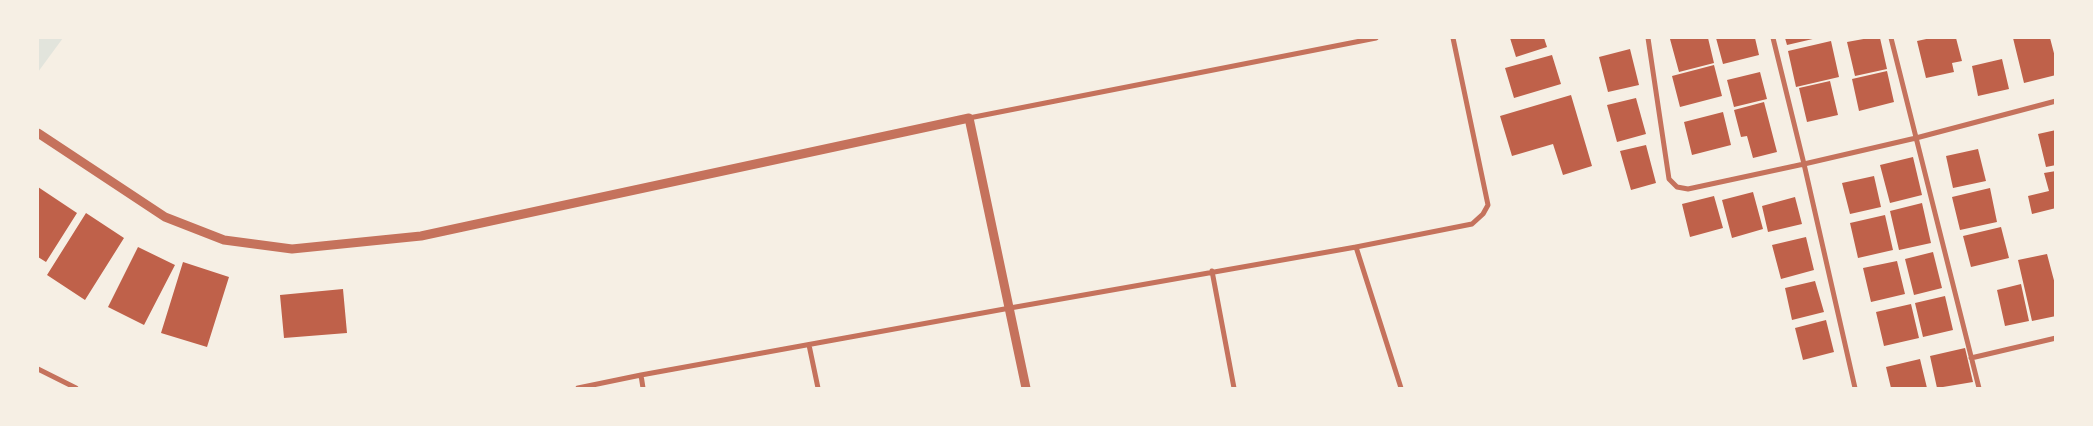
<!DOCTYPE html>
<html>
<head>
<meta charset="utf-8">
<style>
  body { margin:0 }
  #map { position:relative; width:2093px; height:426px; overflow:hidden; background:#f6efe4; font-family:"Space Grotesk",sans-serif }
  canvas { display:block }
  .frame { position:absolute; inset:0; border:39px solid #f6efe4; pointer-events:none }
</style>
</head>
<body>
<div id="map">
<canvas width="2093" height="426"></canvas>
<div class="frame"></div>
</div>
<script>
const ctx = document.querySelector('canvas').getContext('2d');
ctx.lineJoin = 'round';
function paint(path, color) { ctx.fillStyle = color; ctx.fill(path, 'evenodd'); }
const poly = rows => new Path2D(rows.map(r => 'M' + r).join(''));
function trace(path, color, width, dash) { ctx.strokeStyle = color; ctx.lineWidth = width; ctx.lineCap = dash ? 'butt' : 'round'; ctx.setLineDash(dash || []); ctx.stroke(path); }
paint(poly([
  [38,38,63,38,38,72]
]), '#e2e4dc');
paint(poly([
  [1510,38,1544,38,1547,47,1516,57],
  [1675,38,1708,38,1714,63,1679,72,1670,39],
  [1716,38,1755,38,1759,55,1723,64],
  [1785,38,1817,38,1787,45],
  [1869,38,1880,38,1887,69,1855,76,1847,42],
  [1931,38,1956,38,1962,61,1952,63,1954,72,1926,78,1917,41],
  [2013,38,2050,38,2056,61,2056,75,2024,83],
  [1831,41,1839,77,1796,87,1788,51],
  [1630,49,1639,85,1608,92,1599,57],
  [1552,55,1561,84,1514,98,1505,68],
  [2002,59,2009,89,1978,96,1972,66],
  [1714,65,1722,96,1680,107,1672,76],
  [1887,71,1894,102,1859,111,1852,79],
  [1760,72,1767,99,1734,107,1727,80],
  [1830,81,1838,115,1807,122,1799,88],
  [1571,95,1592,166,1563,175,1553,144,1512,156,1500,116],
  [1636,98,1646,134,1617,142,1607,105],
  [1764,102,1777,152,1753,158,1747,136,1741,137,1734,110],
  [1723,112,1731,145,1692,155,1684,122],
  [2056,130,2056,165,2046,167,2038,134],
  [1646,145,1656,183,1631,190,1620,151],
  [1978,149,1986,181,1953,188,1946,156],
  [1913,157,1922,195,1890,203,1880,165],
  [2056,171,2056,208,2032,214,2028,196,2049,191,2044,173],
  [1874,176,1881,207,1850,214,1842,183],
  [38,187,77,213,46,262,38,257],
  [1990,188,1997,222,1960,230,1952,197],
  [1753,192,1763,229,1732,238,1722,200],
  [1714,196,1723,228,1690,237,1682,204],
  [1795,197,1802,224,1768,232,1762,206],
  [1922,203,1931,243,1899,250,1890,211],
  [86,213,124,238,85,300,47,275],
  [1885,215,1893,250,1858,258,1850,223],
  [2001,227,2009,258,1971,267,1963,236],
  [1806,237,1814,270,1781,279,1772,245],
  [138,247,175,265,144,325,108,307],
  [1933,252,1942,288,1914,295,1905,259],
  [2047,254,2056,288,2056,316,2032,321,2018,260],
  [1897,261,1905,294,1871,302,1863,268],
  [183,262,229,277,207,347,161,333],
  [1815,281,1824,312,1792,320,1785,288],
  [2021,284,2029,321,2005,326,1997,290],
  [343,289,347,333,284,338,280,295],
  [1945,296,1953,330,1923,337,1915,303],
  [1911,304,1919,338,1884,346,1876,312],
  [1826,320,1834,352,1803,360,1795,328],
  [1965,348,1973,382,1937,388,1930,356],
  [1920,359,1927,388,1891,388,1886,367]
]), '#bf614a');
trace(poly([
  [1648,38,1669,179,1677,187,1688,189,1804,164,1773,38],
  [1891,38,1979,388],
  [969,118,1376,38],
  [1356,247,1401,388],
  [1212,271,1234,388],
  [809,345,818,388],
  [1971,358,2056,338],
  [38,369,76,388],
  [641,375,643,388],
  [578,388,641,375,1010,308,1356,247,1472,224,1483,214,1488,205,1453,38],
  [1855,388,1804,164,1916,138,2056,101]
]), '#c5725c', 5);
trace(poly([
  [38,133,165,217,224,240,292,249,421,236,969,118,1026,388]
]), '#c5725c', 9);
</script>
</body>
</html>
